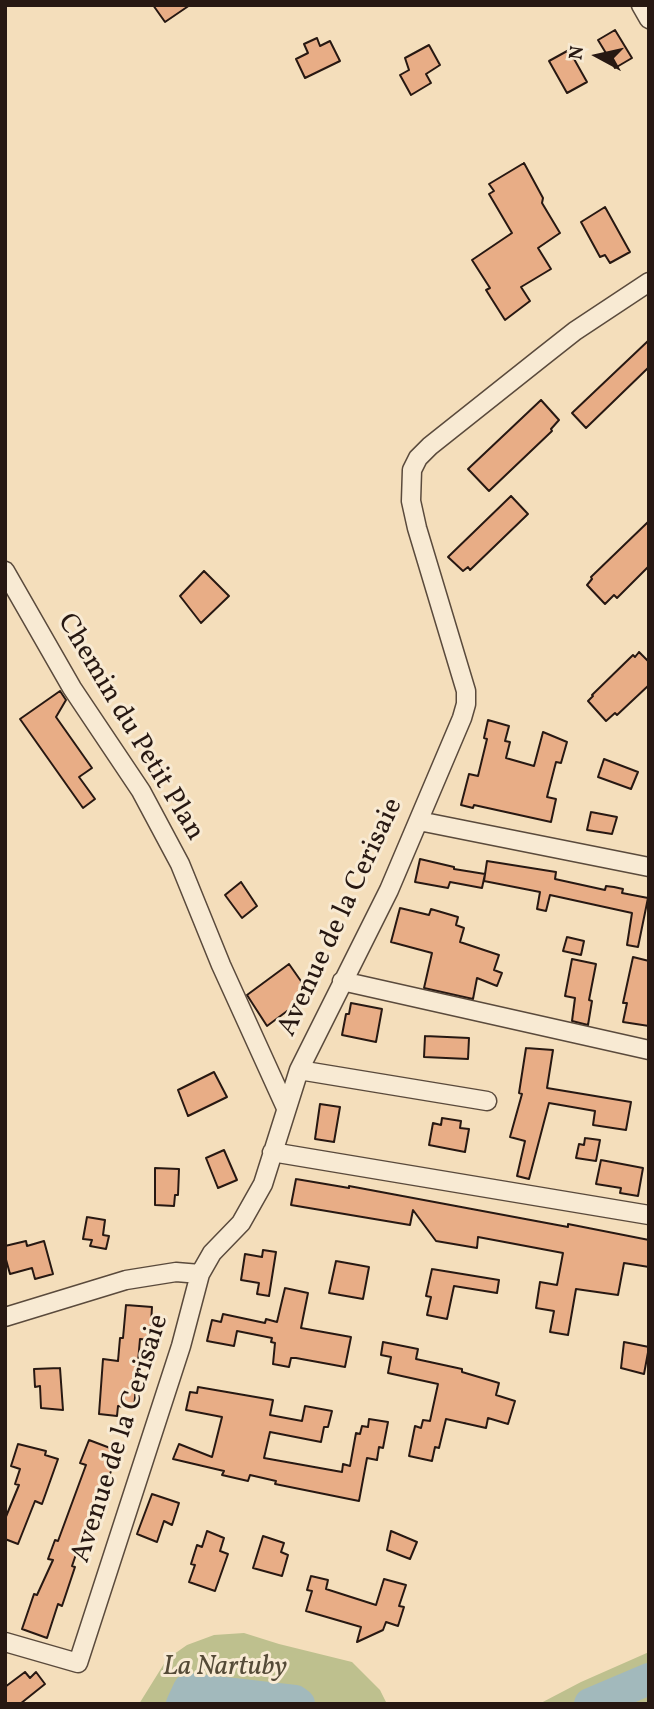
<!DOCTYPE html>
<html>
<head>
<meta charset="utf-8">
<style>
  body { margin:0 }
  #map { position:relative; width:654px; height:1709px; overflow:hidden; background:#f4debb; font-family:Vollkorn,serif }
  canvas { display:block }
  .frame { position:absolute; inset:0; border:7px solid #271812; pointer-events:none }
  .north { position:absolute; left:563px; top:21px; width:70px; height:70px; -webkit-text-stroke:5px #f8ead3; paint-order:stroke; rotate:278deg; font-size:19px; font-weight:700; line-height:28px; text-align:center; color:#271812 }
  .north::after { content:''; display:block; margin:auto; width:24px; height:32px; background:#271812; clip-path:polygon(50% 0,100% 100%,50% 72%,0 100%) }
</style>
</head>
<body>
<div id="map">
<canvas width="654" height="1709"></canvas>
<div class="frame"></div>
<div class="north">N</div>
</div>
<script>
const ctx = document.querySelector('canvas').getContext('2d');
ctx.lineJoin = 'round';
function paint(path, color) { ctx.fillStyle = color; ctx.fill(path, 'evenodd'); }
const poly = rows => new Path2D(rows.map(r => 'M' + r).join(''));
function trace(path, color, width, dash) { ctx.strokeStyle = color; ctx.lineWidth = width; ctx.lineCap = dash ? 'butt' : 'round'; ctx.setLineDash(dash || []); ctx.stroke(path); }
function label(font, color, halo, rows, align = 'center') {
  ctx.font = font + ' Vollkorn,serif'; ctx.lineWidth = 6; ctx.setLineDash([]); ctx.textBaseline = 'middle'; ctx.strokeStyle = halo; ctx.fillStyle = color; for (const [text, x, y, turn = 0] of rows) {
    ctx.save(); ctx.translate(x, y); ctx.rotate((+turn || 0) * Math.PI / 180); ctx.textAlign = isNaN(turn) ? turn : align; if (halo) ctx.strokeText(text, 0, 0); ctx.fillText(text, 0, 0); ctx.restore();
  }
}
paint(poly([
  [244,1633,279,1644,352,1662,380,1690,387,1704,139,1704,167,1659,187,1645,214,1635],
  [649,1652,649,1701,644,1704,539,1704,581,1682]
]), '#bec08e');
trace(poly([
  [182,1704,189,1689,295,1701,299,1704],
  [590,1704,649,1679]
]), '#a2b9bc', 32);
const building = poly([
  [153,5,190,5,165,22,153,5],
  [615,30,632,58,615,68,598,40,615,30],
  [317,38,320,46,330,41,340,61,305,78,296,59,308,53,304,44,317,38],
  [429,45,440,65,426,74,431,83,411,95,400,75,409,70,405,58,429,45],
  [569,50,587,82,567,93,549,61,569,50],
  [524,163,543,198,542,203,560,233,538,248,551,269,521,287,530,301,505,320,486,290,490,288,472,260,512,233,489,194,494,191,489,184,524,163],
  [605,207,630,252,610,263,605,255,600,257,581,222,605,207],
  [649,340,649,367,586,428,572,413,649,340],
  [541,400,559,420,551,429,552,431,489,491,468,469,541,400],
  [511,496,528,514,470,570,468,567,463,571,448,557,511,496],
  [649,521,649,566,617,598,614,595,605,604,587,585,592,579,591,577,649,521],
  [204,571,229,596,201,623,180,596,204,571],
  [639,652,649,662,649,685,617,715,615,713,606,721,588,701,593,696,592,695,633,655,635,657,639,652],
  [60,691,66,700,56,717,92,768,79,777,95,799,83,808,20,719,60,691],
  [488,720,509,726,505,741,510,742,506,758,534,766,543,732,567,742,561,763,556,762,547,797,556,799,551,822,474,805,473,808,461,805,469,774,478,776,487,739,484,738,488,720],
  [604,759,638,772,631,789,598,777,604,759],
  [591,812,617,817,612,834,587,830,591,812],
  [420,859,454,867,454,869,485,874,482,888,450,882,448,888,415,882,420,859],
  [487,861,556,872,555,879,605,890,606,886,614,887,623,889,622,893,648,898,638,947,627,945,632,913,550,895,546,911,537,909,540,892,484,881,487,861],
  [241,882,257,906,242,918,225,895,241,882],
  [400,908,429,915,431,909,458,917,456,925,464,928,460,942,499,955,494,970,502,973,497,986,477,978,473,999,424,988,432,953,391,942,400,908],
  [567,937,584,941,581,955,563,951,567,937],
  [633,957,649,961,649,1026,623,1022,627,1003,623,1003,633,957],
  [572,959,596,964,589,1000,592,1001,588,1025,572,1021,575,998,565,996,572,959],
  [289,964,310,994,267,1026,247,995,289,964],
  [351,1003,382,1009,376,1042,342,1035,346,1014,349,1014,351,1003],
  [425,1036,469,1038,468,1059,424,1057,425,1036],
  [526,1048,553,1050,547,1088,631,1102,626,1130,593,1125,595,1111,549,1103,529,1179,517,1176,525,1141,510,1137,522,1094,519,1093,526,1048],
  [214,1072,227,1097,188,1116,178,1090,214,1072],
  [320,1104,340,1107,334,1142,315,1139,320,1104],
  [442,1118,461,1121,460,1128,469,1129,465,1152,429,1145,433,1123,441,1125,442,1118],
  [585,1138,600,1140,596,1161,576,1158,579,1144,584,1145,585,1138],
  [224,1150,237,1180,218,1188,206,1158,224,1150],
  [601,1160,643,1168,638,1196,620,1193,621,1188,596,1184,601,1160],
  [155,1168,179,1169,178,1195,175,1195,174,1206,155,1205,155,1168],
  [296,1179,349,1188,349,1186,568,1227,568,1224,649,1240,649,1267,624,1263,618,1295,576,1289,568,1335,550,1332,554,1311,536,1308,540,1282,557,1285,563,1253,478,1237,477,1248,436,1241,413,1210,410,1225,291,1205,296,1179],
  [87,1217,105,1220,103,1235,109,1236,106,1249,90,1246,92,1240,83,1239,87,1217],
  [26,1241,27,1246,44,1241,53,1274,35,1279,32,1268,10,1274,5,1256,5,1246,26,1241],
  [263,1250,276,1252,269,1296,257,1294,259,1283,241,1280,245,1254,262,1257,263,1250],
  [336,1261,369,1267,363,1299,329,1293,336,1261],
  [432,1269,499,1280,497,1293,454,1286,447,1319,427,1315,431,1297,426,1296,432,1269],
  [285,1288,308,1293,301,1328,351,1337,345,1367,296,1358,291,1358,289,1367,273,1364,275,1343,271,1342,272,1338,237,1331,234,1346,207,1341,212,1320,221,1322,223,1314,265,1323,266,1319,277,1322,285,1288],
  [126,1305,152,1307,150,1340,140,1339,134,1409,118,1406,117,1416,99,1414,103,1359,118,1361,120,1338,123,1338,126,1305],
  [383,1342,418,1349,416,1359,462,1369,462,1372,499,1383,496,1395,515,1401,508,1424,488,1418,486,1428,446,1419,439,1448,435,1447,432,1461,409,1456,415,1426,421,1428,423,1420,430,1421,438,1384,388,1373,391,1357,381,1355,383,1342],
  [624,1342,649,1347,644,1374,621,1368,624,1342],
  [60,1368,63,1410,41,1408,40,1386,35,1387,34,1369,60,1368],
  [198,1387,273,1400,270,1415,302,1421,305,1406,332,1411,328,1427,324,1427,321,1442,270,1432,264,1458,342,1472,343,1464,350,1466,356,1433,360,1434,362,1426,368,1427,369,1419,388,1422,383,1448,379,1447,377,1460,367,1458,359,1501,275,1484,276,1481,250,1475,248,1481,222,1475,224,1471,173,1459,179,1444,212,1457,222,1417,186,1410,190,1392,197,1393,198,1387],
  [89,1440,118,1451,96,1514,91,1512,85,1528,72,1566,75,1567,62,1606,58,1604,47,1638,22,1629,34,1594,37,1595,53,1560,48,1559,55,1540,58,1541,86,1465,80,1463,89,1440],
  [18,1444,46,1451,45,1455,58,1459,42,1504,35,1501,18,1544,5,1539,5,1519,19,1485,15,1484,20,1469,11,1466,18,1444],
  [152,1494,179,1503,172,1525,164,1521,157,1542,137,1534,152,1494],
  [207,1531,224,1538,220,1551,228,1554,215,1591,189,1582,195,1565,191,1564,197,1545,202,1547,207,1531],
  [391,1531,417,1542,410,1559,387,1550,391,1531],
  [263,1536,284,1543,281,1552,288,1555,282,1576,253,1568,263,1536],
  [311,1576,328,1580,326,1589,376,1605,384,1579,406,1585,399,1606,404,1607,398,1626,386,1622,383,1630,357,1642,361,1627,306,1611,312,1591,307,1590,311,1576],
  [25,1672,30,1678,36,1672,45,1684,20,1704,5,1704,5,1687,25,1672]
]);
paint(building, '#e8ad86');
trace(building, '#271812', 2);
const minor = poly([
  [641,5,649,19],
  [5,571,72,688,141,791,180,864,221,965,286,1108],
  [419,821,649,867],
  [342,981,649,1050],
  [299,1070,487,1101],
  [272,1152,649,1215],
  [5,1317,126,1280,176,1272,200,1274],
  [5,1642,78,1663,181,1346,200,1274,212,1253,241,1223,263,1184,299,1070,389,890,462,718,466,704,466,691,417,528,411,501,412,470,418,458,430,446,542,357,575,331,649,282]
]);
trace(minor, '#5a4a3c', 21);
trace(minor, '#f8ead3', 18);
label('28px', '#271812', '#f8ead3', [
  ["Chemin du Petit Plan",129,728,59],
  ["Avenue de la Cerisaie",342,918,-65],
  ["Avenue de la Cerisaie",122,1439,-72]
]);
label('italic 28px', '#544a37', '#f8ead3', [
  ["La Nartuby",225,1669]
]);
</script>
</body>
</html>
